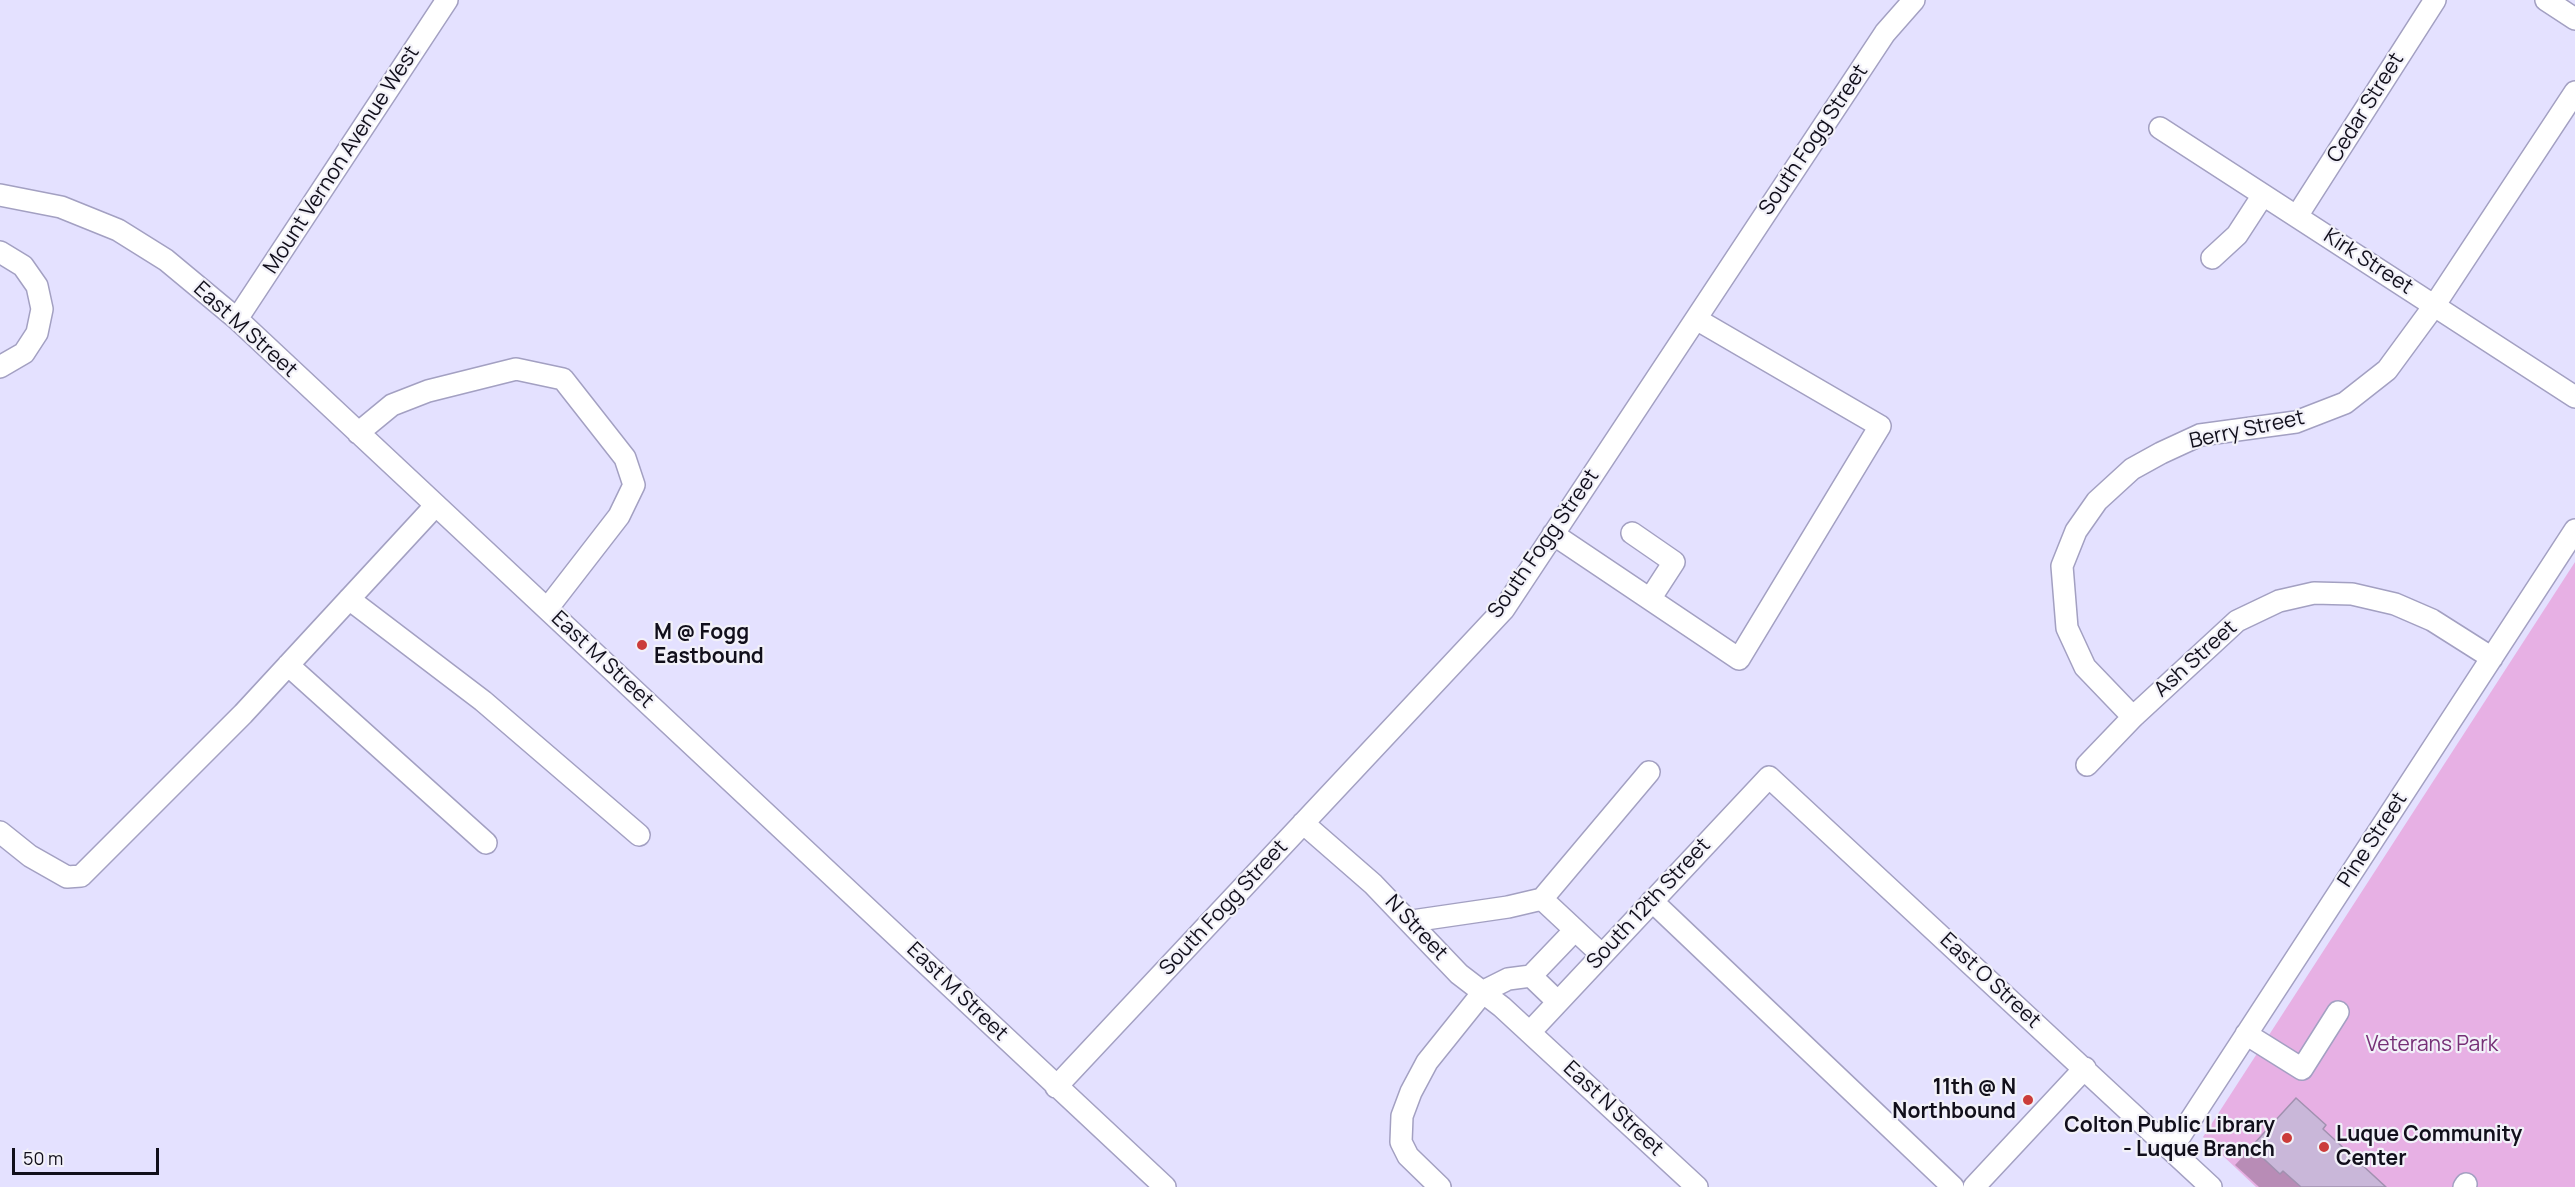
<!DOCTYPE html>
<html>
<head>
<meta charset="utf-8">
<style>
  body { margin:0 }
  #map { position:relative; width:2575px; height:1187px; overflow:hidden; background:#e4e1ff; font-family:Manrope,sans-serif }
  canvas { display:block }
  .scale { position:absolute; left:12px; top:1148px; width:147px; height:27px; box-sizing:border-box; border:3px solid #110f1b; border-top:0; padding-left:8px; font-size:18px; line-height:21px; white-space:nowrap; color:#110f1b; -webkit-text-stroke:4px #f2f1f9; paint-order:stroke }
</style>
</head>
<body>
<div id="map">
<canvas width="2575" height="1187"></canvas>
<div class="scale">50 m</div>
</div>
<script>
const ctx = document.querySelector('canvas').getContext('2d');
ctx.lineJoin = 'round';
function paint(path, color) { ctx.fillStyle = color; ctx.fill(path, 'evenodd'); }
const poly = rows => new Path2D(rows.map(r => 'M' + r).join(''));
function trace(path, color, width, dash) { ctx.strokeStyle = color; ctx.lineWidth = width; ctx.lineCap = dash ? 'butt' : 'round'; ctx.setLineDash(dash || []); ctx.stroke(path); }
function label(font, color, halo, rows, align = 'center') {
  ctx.font = font + ' Manrope,sans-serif'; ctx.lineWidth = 4.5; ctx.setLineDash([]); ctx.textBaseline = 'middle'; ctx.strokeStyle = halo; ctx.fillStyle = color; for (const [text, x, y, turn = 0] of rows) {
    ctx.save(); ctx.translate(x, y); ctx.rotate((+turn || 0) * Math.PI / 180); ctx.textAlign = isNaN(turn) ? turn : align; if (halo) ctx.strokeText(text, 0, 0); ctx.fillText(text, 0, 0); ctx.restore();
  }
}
paint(poly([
  [2575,562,2575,1187,2256,1187,2203,1137]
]), '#e7b0e4');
paint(poly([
  [2280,1117,2321,1129,2384,1187,2259,1187,2235,1165]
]), '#0003');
const building = poly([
  [2296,1098,2326,1125,2323,1129,2386,1187,2301,1187,2283,1171,2280,1174,2251,1147,2296,1098]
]);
paint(building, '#c9b7d9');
trace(building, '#a191b0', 1.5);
const minor = poly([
  [2546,0,2575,19],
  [2160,128,2575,397],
  [0,195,61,207,118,230,166,260,237,319,1165,1187],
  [2297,216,2435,0],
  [0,252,23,266,37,286,42,309,37,333,24,353,0,367],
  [2212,258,2237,235,2263,195],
  [237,319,447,0],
  [358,433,392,405,428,391,516,369,563,379,625,458,634,485,619,516,547,609],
  [1632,533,1674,562,1650,599],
  [1553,534,1739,659,1880,426,1696,319],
  [349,599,483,701,639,835],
  [288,665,486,843],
  [2133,717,2085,667,2067,628,2062,566,2076,531,2097,501,2132,469,2161,453,2200,435,2296,422,2345,403,2387,370,2434,306,2575,92],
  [2087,765,2133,717,2237,621,2279,601,2314,593,2352,594,2395,604,2432,620,2492,658],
  [1303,823,1373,884,1459,974,1502,1007,1697,1187],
  [0,832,30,856,67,877,81,876,243,714,436,505],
  [1542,899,1602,955],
  [1652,901,1953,1187],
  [1412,921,1508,907,1542,899,1649,772],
  [1531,976,1558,1002],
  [1530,1032,1769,777,2211,1187],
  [2246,1034,2302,1069,2338,1012],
  [1056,1087,1504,609,1885,33,1914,0],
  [2171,1150,2575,530],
  [1440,1187,1408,1156,1401,1142,1402,1116,1411,1092,1427,1062,1484,991,1508,979,1531,976,1575,930],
  [1974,1187,2085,1068],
  [2464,1187,2466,1184]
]);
trace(minor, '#a3a0c2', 24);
trace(minor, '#fff', 21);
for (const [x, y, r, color] of [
  [642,645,6,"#cb3c3a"],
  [2028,1100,6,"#cb3c3a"],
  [2287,1138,6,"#cb3c3a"],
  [2324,1147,6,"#cb3c3a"]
]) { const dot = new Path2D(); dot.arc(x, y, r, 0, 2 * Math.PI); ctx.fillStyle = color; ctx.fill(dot); trace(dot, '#f2f1f9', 2); }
label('21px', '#110f1b', '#f2f1f9', [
  ["Cedar Street",2366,108,-58],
  ["South Fogg Street",1814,140,-56],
  ["Mount Vernon Avenue West",342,160,-57],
  ["Kirk Street",2368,262,33],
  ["East M Street",245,330,42],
  ["Berry Street",2247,430,-12],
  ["South Fogg Street",1544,544,-55],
  ["Ash Street",2196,659,-42],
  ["East M Street",602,660,43],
  ["Pine Street",2373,840,-57],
  ["South 12th Street",1649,904,-47],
  ["South Fogg Street",1224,908,-47],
  ["N Street",1416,928,47],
  ["East O Street",1990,981,43],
  ["East M Street",957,992,44],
  ["East N Street",1613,1109,43]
]);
label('bold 21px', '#110f1b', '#f2f1f9', [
  ["M @ Fogg",654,633],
  ["Eastbound",654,657],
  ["11th @ N",2016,1088,"right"],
  ["Northbound",2016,1112,"right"],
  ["Colton Public Library",2275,1126,"right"],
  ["- Luque Branch",2275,1150,"right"],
  ["Luque Community",2336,1135],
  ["Center",2336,1159]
], 'left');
label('21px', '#762f76', '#f2f1f9', [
  ["Veterans Park",2432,1045]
]);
</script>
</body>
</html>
